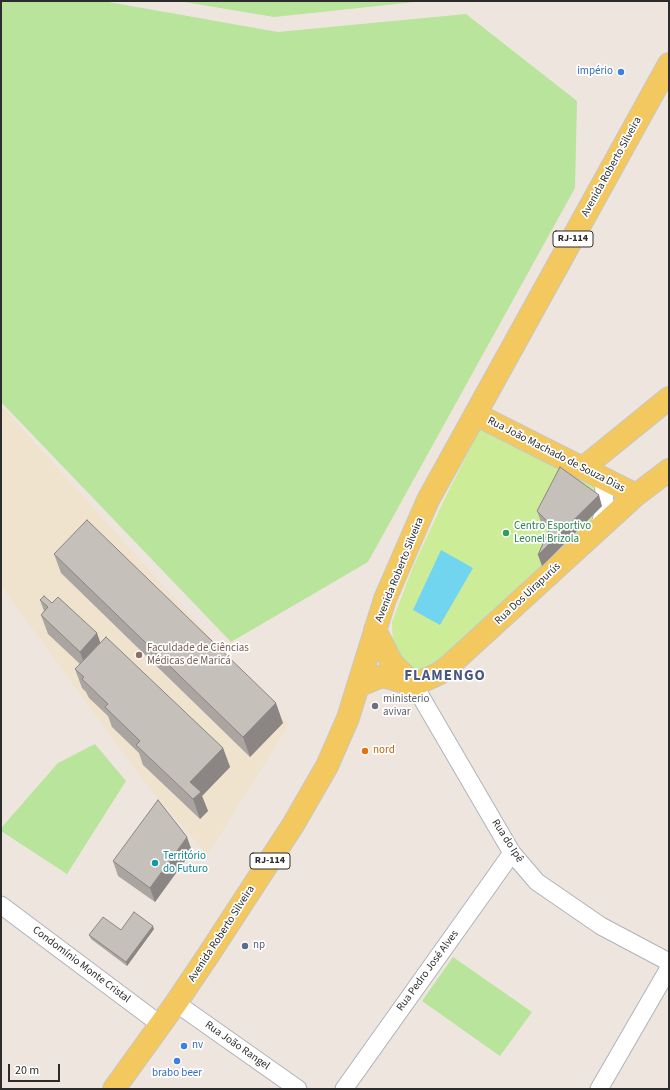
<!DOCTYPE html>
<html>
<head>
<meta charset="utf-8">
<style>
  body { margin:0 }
  #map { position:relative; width:670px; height:1090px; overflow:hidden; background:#eee6de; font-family:"Source Sans 3",sans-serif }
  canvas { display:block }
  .frame { position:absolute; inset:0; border:2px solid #2c2c2c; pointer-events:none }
  .scale { position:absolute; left:8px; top:1064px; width:52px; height:18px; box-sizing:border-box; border:2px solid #2c2c2c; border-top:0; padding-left:5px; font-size:12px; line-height:14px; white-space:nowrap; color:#2c2c2c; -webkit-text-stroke:3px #fff; paint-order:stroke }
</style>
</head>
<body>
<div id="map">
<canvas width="670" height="1090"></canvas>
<div class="frame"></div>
<div class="scale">20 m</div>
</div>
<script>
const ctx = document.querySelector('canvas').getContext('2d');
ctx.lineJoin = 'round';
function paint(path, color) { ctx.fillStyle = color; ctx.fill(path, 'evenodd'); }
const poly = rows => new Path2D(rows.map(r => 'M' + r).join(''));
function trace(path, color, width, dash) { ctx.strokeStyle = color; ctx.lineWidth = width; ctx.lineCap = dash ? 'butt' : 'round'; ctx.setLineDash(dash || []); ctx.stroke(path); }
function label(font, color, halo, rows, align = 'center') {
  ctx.font = font + ' "Source Sans 3",sans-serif'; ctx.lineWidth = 3.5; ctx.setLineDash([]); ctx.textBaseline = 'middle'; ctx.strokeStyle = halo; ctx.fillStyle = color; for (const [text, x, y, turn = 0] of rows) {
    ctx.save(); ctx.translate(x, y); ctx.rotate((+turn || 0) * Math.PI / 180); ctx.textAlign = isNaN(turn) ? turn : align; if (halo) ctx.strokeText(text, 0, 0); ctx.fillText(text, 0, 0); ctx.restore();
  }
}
paint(poly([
  [1,405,289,725,207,856,143,780,1,586]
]), '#efe3ce');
paint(poly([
  [1,1,103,1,278,32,466,14,577,101,575,188,368,562,231,642,1,402],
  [179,1,425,1,274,17],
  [95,744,126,781,67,874,1,831,1,828,58,763],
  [453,957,532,1012,500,1056,422,1001]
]), '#b8e49b');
paint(poly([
  [480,429,627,493,443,661,423,669,416,670,408,667,393,648,392,622,413,567,445,498]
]), '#ccec97');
paint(poly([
  [441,550,473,568,440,625,413,610]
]), '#71d5f0');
const minor = poly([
  [599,529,605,505,603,478],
  [414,685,512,853,537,882,601,926,669,962],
  [1,905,161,1025],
  [176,1003,298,1089],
  [344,1089,512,853],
  [599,1089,669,968]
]);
const primary = poly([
  [477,415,636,495],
  [583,468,669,398],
  [375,630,392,663,414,685],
  [414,685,440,673,450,665,636,495,669,470],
  [358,686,382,676,411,684],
  [114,1089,176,1003,209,954,293,825,327,766,348,718,385,599,428,500,669,64]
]);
trace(minor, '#afb2bc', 19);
trace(primary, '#c8c8c8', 24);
trace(minor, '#fff', 17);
trace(primary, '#f2c85f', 22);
paint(poly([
  [602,506,542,566,549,530,541,522,537,511],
  [54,554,283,723,250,757,61,573],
  [40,600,52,603,100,642,223,748,230,767,202,796,208,811,200,819,143,765,139,753,112,727,108,716,89,698,86,692,82,688,75,669,80,664,48,634,41,615,44,611],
  [192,851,155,902,118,876,113,861],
  [154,929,127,966,91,939,89,935,121,930]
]), '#aaa5a1');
paint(poly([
  [599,495,602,506,542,566,538,555],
  [97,633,104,653,87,671,80,652],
  [276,703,283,723,250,757,243,737],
  [223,748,230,767,202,796,208,811,200,819,193,799,190,782],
  [187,837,192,851,155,902,150,888],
  [153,926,154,929,127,966,126,962]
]), '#8b8683');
const building = poly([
  [560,467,599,495,538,555,551,525,537,511,560,467],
  [87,520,276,703,243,737,54,554,87,520],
  [44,596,52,603,58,597,97,633,80,652,41,615,48,607,40,600,44,596],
  [106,637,223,748,190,782,201,792,193,799,136,745,140,741,105,707,108,704,82,679,84,677,75,669,106,637],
  [158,800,187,837,150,888,113,861,158,800],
  [134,912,153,926,126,962,89,935,103,917,121,930,134,912]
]);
paint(building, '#c6c0bb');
trace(building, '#8b8683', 1);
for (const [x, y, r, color] of [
  [621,72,4,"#3f7fe0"],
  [506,533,4,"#2e9e5b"],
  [139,655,4,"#8d6e63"],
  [375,706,4,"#6b7280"],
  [365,751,4,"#e8710a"],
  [155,863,4,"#0f9aa8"],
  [245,946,4,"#5c6f8a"],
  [184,1046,4,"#3f7fe0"],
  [177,1061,4,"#3f7fe0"]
]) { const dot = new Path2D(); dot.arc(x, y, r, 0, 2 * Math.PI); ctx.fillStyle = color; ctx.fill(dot); trace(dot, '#fff', 1.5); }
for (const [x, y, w] of [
  [573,239,40],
  [270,861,40]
]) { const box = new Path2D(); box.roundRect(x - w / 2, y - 8, w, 16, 3); ctx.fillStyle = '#fff'; ctx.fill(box); trace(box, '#2c2c2c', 1); }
label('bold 10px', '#2c2c2c', null, [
  ["RJ-114",573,239],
  ["RJ-114",270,861]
]);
label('11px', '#366cbe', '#fff', [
  ["império",613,72],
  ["nv",192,1046,"left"],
  ["brabo beer",177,1074,"center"]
], 'right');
label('11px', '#2c2c2c', '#fff', [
  ["Avenida Roberto Silveira",612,167,-61],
  ["Rua João Machado de Souza Dias",556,455,27],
  ["Avenida Roberto Silveira",400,570,-68],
  ["Rua Dos Uirapurús",528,594,-43],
  ["Rua do Ipê",507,841,57],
  ["Avenida Roberto Silveira",222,934,-57],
  ["Condomínio Monte Cristal",81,965,37],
  ["Rua Pedro José Alves",428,971,-54],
  ["Rua João Rangel",237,1046,35]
]);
label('11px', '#27864d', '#fff', [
  ["Centro Esportivo",514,527],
  ["Leonel Brizola",514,540]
], 'left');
label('11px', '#785e54', '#fff', [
  ["Faculdade de Ciências",147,649],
  ["Médicas de Maricá",147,662]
], 'left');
label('11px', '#5b616d', '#fff', [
  ["ministerio",383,700],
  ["avivar",383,713]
], 'left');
label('11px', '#c56008', '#fff', [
  ["nord",373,751]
], 'left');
label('11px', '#0d838f', '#fff', [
  ["Território",163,857],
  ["do Futuro",163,870]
], 'left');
label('11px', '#4e5e75', '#fff', [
  ["np",253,946]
], 'left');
ctx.letterSpacing = '1px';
label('bold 15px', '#4b577e', '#fff', [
  ["FLAMENGO",445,677]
]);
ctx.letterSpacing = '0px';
</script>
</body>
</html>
